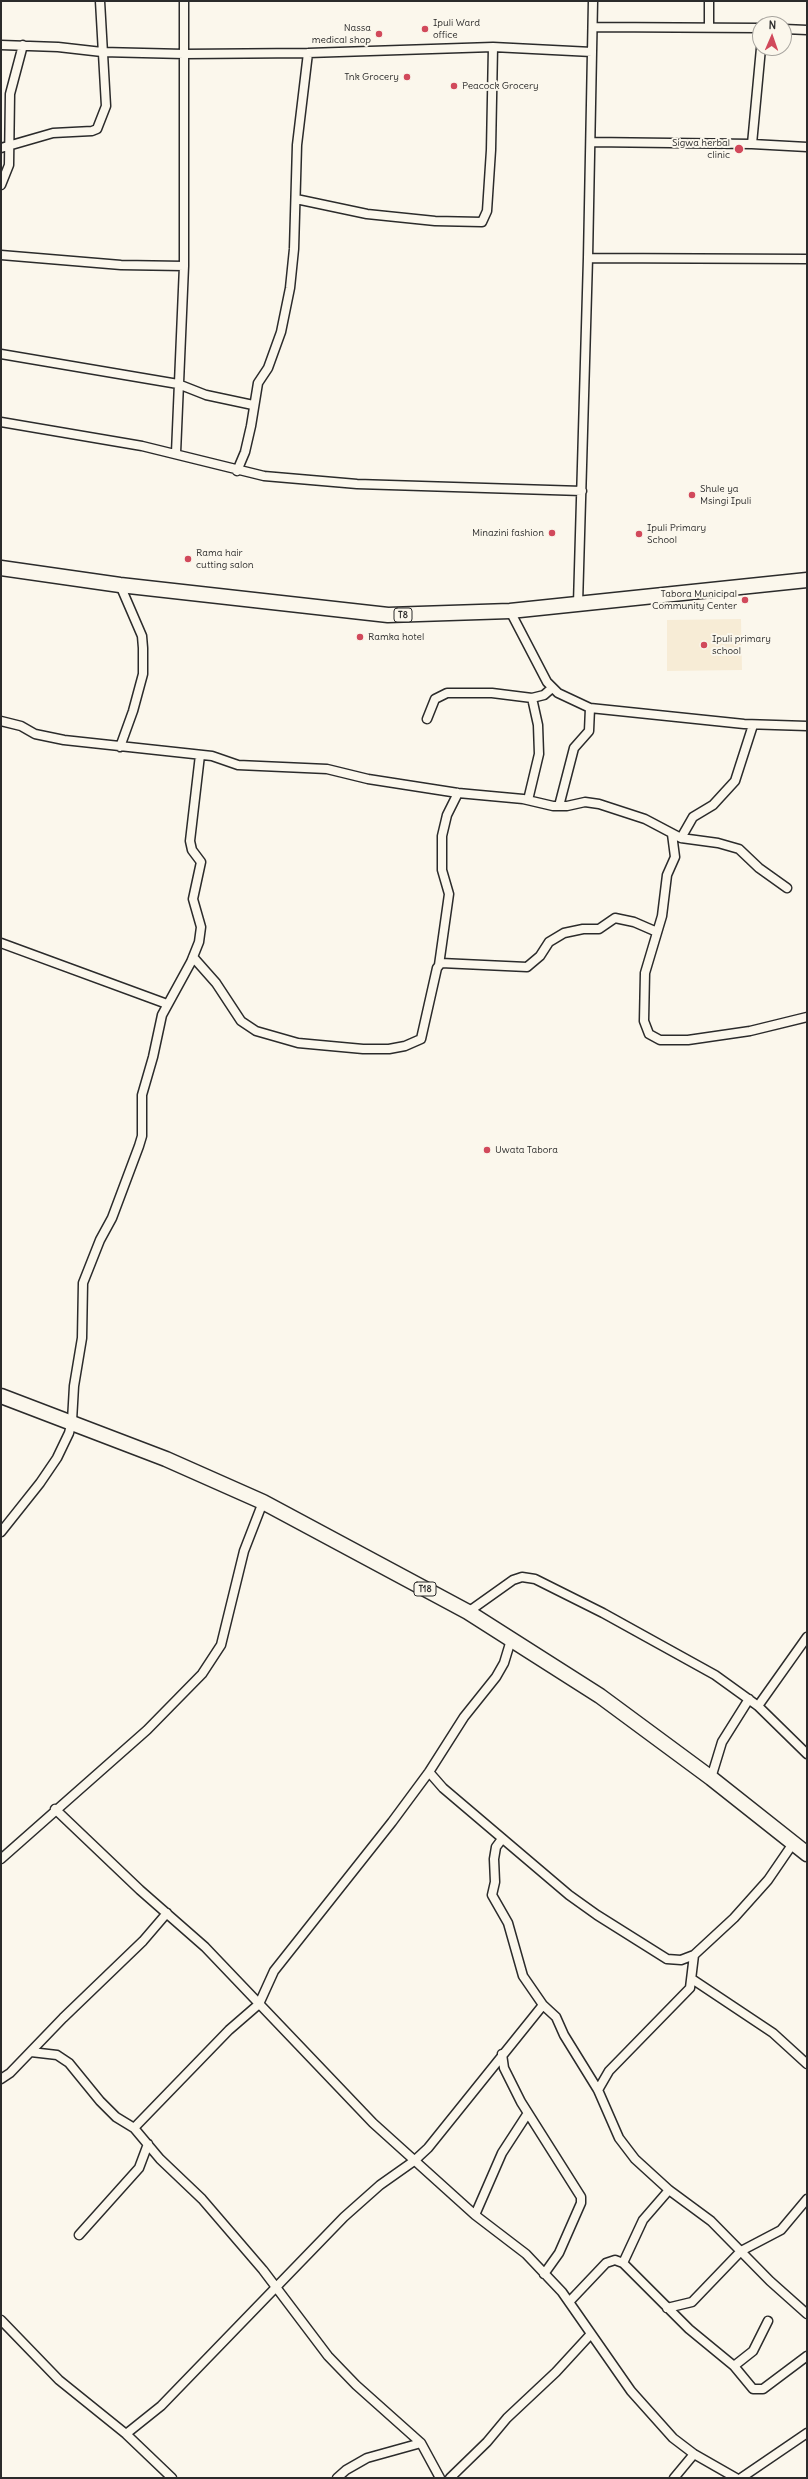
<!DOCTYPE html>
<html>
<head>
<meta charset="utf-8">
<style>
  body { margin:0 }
  #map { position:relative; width:808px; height:2479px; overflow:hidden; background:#fbf7ec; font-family:Delius,sans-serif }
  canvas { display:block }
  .frame { position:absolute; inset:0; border:2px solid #2b2b2b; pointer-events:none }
  .north { position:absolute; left:752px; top:16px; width:40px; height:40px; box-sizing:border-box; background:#fbf7ec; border:1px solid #a8a59f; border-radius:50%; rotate:2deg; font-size:11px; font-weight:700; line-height:16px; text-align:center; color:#2b2b2b }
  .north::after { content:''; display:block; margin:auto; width:14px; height:18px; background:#d1495b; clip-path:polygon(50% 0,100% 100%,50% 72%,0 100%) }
</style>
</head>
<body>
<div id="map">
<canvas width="808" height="2479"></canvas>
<div class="frame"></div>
<div class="north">N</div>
</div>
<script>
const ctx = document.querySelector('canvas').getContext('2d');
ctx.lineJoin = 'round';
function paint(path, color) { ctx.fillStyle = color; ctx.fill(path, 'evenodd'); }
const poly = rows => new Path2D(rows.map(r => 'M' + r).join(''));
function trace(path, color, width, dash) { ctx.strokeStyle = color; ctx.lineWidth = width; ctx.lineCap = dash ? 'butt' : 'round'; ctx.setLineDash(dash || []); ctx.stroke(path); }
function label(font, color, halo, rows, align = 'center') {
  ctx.font = font + ' Delius,sans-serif'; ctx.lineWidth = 4; ctx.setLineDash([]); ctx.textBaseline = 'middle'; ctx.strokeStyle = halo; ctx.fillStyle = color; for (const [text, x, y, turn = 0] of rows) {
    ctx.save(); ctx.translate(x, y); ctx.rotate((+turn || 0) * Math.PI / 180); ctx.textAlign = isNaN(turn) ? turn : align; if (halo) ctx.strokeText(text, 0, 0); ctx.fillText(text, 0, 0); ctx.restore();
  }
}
paint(poly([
  [741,619,742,670,667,671,667,620]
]), '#f7ecd6');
const minor = poly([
  [593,27,760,28],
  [709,27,709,1],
  [784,29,807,30],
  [1,45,58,47,102,52,184,54,308,53,493,47,592,52],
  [591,142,752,144,807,147],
  [752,144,761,48],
  [1,148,53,133,92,131,97,129,106,106,100,1],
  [1,185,9,165,10,94,23,45],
  [296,199,367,214,435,221,482,222,487,211,491,150,493,47],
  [1,255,121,265,184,266],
  [588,258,807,259],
  [1,354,178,384,206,395,253,405],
  [1,422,142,446,264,476,357,484,582,491],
  [176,453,184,266,184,1],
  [237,471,245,452,251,426,258,383,268,368,281,332,290,288,294,249,297,145,308,53],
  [578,604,588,258,593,1],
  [510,611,547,682,558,693,590,708,744,724,807,726],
  [427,719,435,699,447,693,492,693,532,698,544,695,552,688],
  [1,721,21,726,35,734,64,740,212,756,238,765,327,769,368,779,458,793,523,799,553,806,567,806,585,802,599,804,645,819,681,838,718,843,739,849,759,868,787,888],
  [120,747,133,711,143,674,143,648,142,636,120,585],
  [528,800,539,754,538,725,532,698],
  [559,806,574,748,589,731,590,708],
  [672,834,675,857,667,875,662,916,645,973,644,1021,649,1034,660,1040,688,1040,750,1031,807,1017],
  [681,838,693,817,713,805,735,781,753,725],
  [1,943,167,1004],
  [193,957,216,983,241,1021,256,1031,298,1043,363,1049,389,1049,405,1046,421,1039,437,968,441,963,527,967,540,956,549,942,564,933,583,929,599,929,615,918,634,922,657,932],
  [439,965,449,894,442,870,442,836,447,815,458,793],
  [1,1532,40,1483,57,1458,69,1433,72,1421,74,1386,82,1338,83,1283,100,1240,112,1218,139,1146,142,1136,142,1095,153,1057,162,1015,191,962,199,942,201,927,193,899,201,862,192,850,190,841,200,755],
  [468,1612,513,1580,522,1577,535,1579,603,1613,715,1675,758,1706,807,1754],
  [758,1706,807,1637],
  [429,1772,443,1788,569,1895,597,1915,667,1959,681,1960,694,1955,734,1918,768,1880,794,1842],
  [711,1778,722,1742,749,1699],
  [55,1809,140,1890,205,1947,373,2123,475,2215,526,2254,562,2292,631,2391,673,2438,694,2454,736,2478],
  [502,1839,496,1847,494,1859,495,1882,492,1895,508,1923,523,1976,543,2005,556,2017,564,2035,598,2090,619,2138,635,2159,669,2190,711,2221,770,2281,807,2314],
  [1,1859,147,1730,202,1674,221,1645,244,1551,263,1502],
  [692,1979,773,2033,807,2064],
  [31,2052,57,2055,69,2063,100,2101,116,2117,134,2128,160,2159,202,2199,263,2270,328,2356,356,2385,421,2443,440,2478],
  [502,2054,504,2068,521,2102,581,2197,581,2203,559,2253,544,2274],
  [1,2079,10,2073,63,2018,143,1941,167,1913],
  [598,2090,609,2071,690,1988,694,1955],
  [134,2128,229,2030,259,2004,274,1971,392,1822,429,1772,464,1717,496,1677,504,1663,511,1640],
  [475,2215,502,2153,528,2113],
  [79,2235,139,2168,148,2144],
  [623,2263,643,2220,669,2190],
  [569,2302,606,2263,615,2260,623,2263,689,2329,734,2366,753,2389,763,2389,807,2356],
  [667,2308,692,2302,741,2251,781,2230,807,2199],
  [1,2320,59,2380,126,2434,172,2478],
  [734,2366,753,2351,768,2321],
  [126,2434,161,2406,344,2217,380,2185,414,2161,428,2148,543,2005],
  [337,2478,346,2470,367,2458,421,2443],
  [450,2478,487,2442,507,2418,556,2372,590,2335],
  [674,2478,694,2454],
  [741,2478,807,2433]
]);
const trunk = poly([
  [1,568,120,585,388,615,510,611,807,580],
  [1,1396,166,1459,263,1502,468,1612,600,1696,711,1778,807,1854]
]);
trace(minor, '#2b2b2b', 11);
trace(trunk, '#2b2b2b', 17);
trace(minor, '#fbf7ec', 8);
trace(trunk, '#fbf7ec', 14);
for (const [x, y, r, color] of [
  [425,29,4,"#d1495b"],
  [379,34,4,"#d1495b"],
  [407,77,4,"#d1495b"],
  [454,86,4,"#d1495b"],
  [739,149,5,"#d1495b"],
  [692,495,4,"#d1495b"],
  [552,533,4,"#d1495b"],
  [639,534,4,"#d1495b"],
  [188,559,4,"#d1495b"],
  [745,600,4,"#d1495b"],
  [360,637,4,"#d1495b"],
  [704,645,4,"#d1495b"],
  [487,1150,4,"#d1495b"]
]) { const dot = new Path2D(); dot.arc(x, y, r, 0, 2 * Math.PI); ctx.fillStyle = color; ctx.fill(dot); trace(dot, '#fbf7ec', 1.5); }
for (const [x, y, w] of [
  [403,615,18],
  [425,1589,22]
]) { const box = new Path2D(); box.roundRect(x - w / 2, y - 7, w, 14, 3); ctx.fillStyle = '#fbf7ec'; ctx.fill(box); trace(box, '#2b2b2b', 1); }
label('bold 9px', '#2b2b2b', null, [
  ["T8",403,615],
  ["T18",425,1589]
]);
label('10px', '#2b2b2b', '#fbf7ec', [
  ["Ipuli Ward",433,23],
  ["office",433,35],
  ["Nassa",371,28,"right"],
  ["medical shop",371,40,"right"],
  ["Tnk Grocery",399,77,"right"],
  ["Peacock Grocery",462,86],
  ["Sigwa herbal",730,143,"right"],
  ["clinic",730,155,"right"],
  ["Shule ya",700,489],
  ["Msingi Ipuli",700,501],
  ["Ipuli Primary",647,528],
  ["School",647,540],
  ["Minazini fashion",544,533,"right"],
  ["Rama hair",196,553],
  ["cutting salon",196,565],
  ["Tabora Municipal",737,594,"right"],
  ["Community Center",737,606,"right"],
  ["Ramka hotel",368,637],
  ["Ipuli primary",712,639],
  ["school",712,651],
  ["Uwata Tabora",495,1150]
], 'left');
</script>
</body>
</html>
